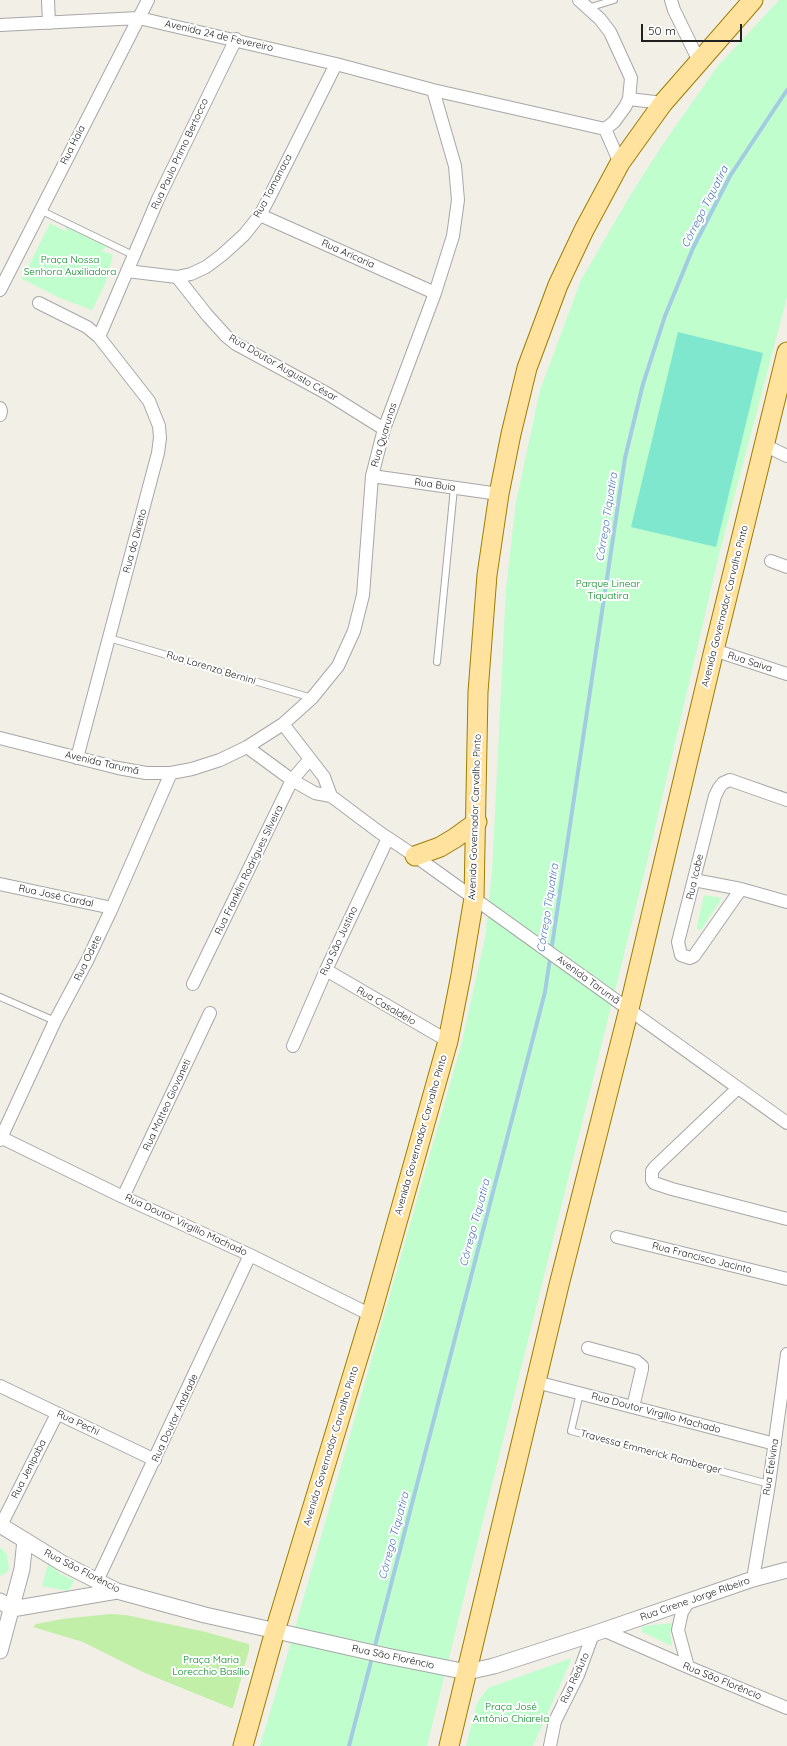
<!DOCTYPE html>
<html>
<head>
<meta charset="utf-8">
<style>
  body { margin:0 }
  #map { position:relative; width:787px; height:1746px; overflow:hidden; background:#f1efe6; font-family:Quicksand,sans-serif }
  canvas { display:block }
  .scale { position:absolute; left:641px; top:24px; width:101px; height:18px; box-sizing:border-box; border:2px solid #202020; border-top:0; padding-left:5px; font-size:12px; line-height:14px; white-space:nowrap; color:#202020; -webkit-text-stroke:3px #fff; paint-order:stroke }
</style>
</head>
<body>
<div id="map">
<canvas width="787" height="1746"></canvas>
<div class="scale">50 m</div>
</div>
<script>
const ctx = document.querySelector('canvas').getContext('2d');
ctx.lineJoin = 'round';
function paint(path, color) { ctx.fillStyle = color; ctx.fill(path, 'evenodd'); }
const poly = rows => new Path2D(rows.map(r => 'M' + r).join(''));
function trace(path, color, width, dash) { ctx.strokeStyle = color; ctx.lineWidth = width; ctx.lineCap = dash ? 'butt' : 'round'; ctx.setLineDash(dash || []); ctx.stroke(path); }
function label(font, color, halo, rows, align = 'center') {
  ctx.font = font + ' Quicksand,sans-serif'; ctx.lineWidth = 4; ctx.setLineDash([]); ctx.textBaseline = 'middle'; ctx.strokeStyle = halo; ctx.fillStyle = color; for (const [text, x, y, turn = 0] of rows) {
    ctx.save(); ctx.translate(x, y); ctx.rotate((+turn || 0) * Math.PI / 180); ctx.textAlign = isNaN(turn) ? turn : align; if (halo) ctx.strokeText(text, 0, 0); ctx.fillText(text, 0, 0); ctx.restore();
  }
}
paint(poly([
  [110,1614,126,1615,206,1632,249,1644,249,1650,233,1708,231,1708,145,1673,83,1642,33,1627,36,1624,62,1619]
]), '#c1efa8');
paint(poly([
  [779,0,787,0,787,297,719,555,648,858,427,1746,260,1746,289,1649,462,1042,485,938,492,873,506,588,516,502,540,390,581,280,631,194,663,144,717,67],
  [50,223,67,232,65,225,107,247,101,251,113,255,106,282,92,310,60,298,22,279],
  [704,895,722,898,701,930,698,930,697,926],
  [0,1547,7,1554,9,1568,7,1572,0,1576],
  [48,1564,62,1575,74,1580,69,1591,42,1586],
  [673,1623,670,1633,672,1646,642,1632,642,1627,645,1626],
  [572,1658,533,1746,466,1746,477,1703,488,1688]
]), '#c0fece');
paint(poly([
  [678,332,763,353,716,547,631,527]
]), '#7ee7cd');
trace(poly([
  [349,1746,545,992,625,458,643,384,665,316,693,248,730,176,787,90]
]), '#a3cbe2', 4);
const service = poly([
  [588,8,614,0],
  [40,210,133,255],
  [109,638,312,698],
  [437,662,454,488],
  [0,997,55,1021],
  [580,1393,571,1431,769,1484]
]);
const minor = poly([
  [48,0,49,23],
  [579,0,600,19,610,32,631,78,629,99,625,107,614,122,605,129],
  [671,0,674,10,699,61],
  [0,25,139,18,336,64,433,90,605,129],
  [629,99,663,103],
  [605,129,620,163],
  [260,215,435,293],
  [127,271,177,277,191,274,206,267,222,255,244,235,260,215,268,200,336,64],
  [177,277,207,315,226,336,236,344,328,394,384,429],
  [0,290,148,0],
  [39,303,87,327,99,337,149,401,159,426,160,438,158,453,77,758],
  [99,337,158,199,236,39],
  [0,408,1,411,0,415],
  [764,445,787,456],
  [372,476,499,494],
  [771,561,787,567],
  [714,650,787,674],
  [283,724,324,777,331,796],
  [0,738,118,768,146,773,171,773,192,769,220,760,247,747,283,724,312,698,338,666,354,631,363,595,372,476,384,429,435,293,453,236,458,200,455,166,433,90],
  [247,747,292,780,315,793,331,796,379,832,415,856,787,1123],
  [694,880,741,889,787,902],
  [0,884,112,908],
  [741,889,694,956,690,958,681,955,678,942,715,796,719,788,723,783,730,780,787,800],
  [326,970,448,1041],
  [193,984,292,780,310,759],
  [293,1046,326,970,388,838],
  [738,1088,655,1167,652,1171,652,1180,654,1183,672,1189,787,1219],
  [0,1137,123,1197,250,1255,371,1315],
  [0,1140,55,1021,87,961,112,908,171,773],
  [123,1197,210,1013],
  [617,1237,787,1279],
  [588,1348,636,1361,642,1366,642,1369,633,1407],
  [536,1382,775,1444],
  [0,1386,155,1460],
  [1,1525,57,1414],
  [753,1579,769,1484,787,1354],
  [97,1581,250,1255],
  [603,1630,688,1667,787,1708],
  [688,1667,678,1630,682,1612,689,1601],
  [550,1746,555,1721,578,1675,593,1634]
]);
const tertiary = poly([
  [0,1525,62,1563,117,1591,205,1615,254,1626,387,1656,467,1672,494,1666,593,1634,753,1579,787,1570],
  [0,1601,12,1609,117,1591],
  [0,1651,22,1569,25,1540]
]);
const primary = poly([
  [415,856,440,847,455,838,477,822],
  [243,1746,275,1631,371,1315,448,1041,461,975,474,898,478,692,487,575,499,494,511,434,527,368,558,285,584,230,620,163,663,103,753,0],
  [449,1746,559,1285,629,1009,714,650,787,352]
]);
trace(service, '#a7a7a7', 8);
trace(minor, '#a7a7a7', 14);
trace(tertiary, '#a7a7a7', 17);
trace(primary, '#9c7e00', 21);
trace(service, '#fff', 6);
trace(minor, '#fff', 12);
trace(tertiary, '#fff', 15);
trace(primary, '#ffe29d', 19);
label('10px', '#202020', '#fff', [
  ["Avenida 24 de Fevereiro",219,36,13],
  ["Rua Haia",73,145,-63],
  ["Rua Paulo Primo Bertocco",180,154,-65],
  ["Rua Tamanaca",273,186,-62],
  ["Rua Aricaria",348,254,24],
  ["Rua Doutor Augusto César",283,368,30],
  ["Rua Quarunas",384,435,-73],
  ["Rua Buia",435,485,8],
  ["Rua do Direito",135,541,-75],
  ["Avenida Governador Carvalho Pinto",725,606,-76],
  ["Rua Saiva",750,662,18],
  ["Rua Lorenzo Bernini",211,668,17],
  ["Avenida Tarumã",102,763,13],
  ["Avenida Governador Carvalho Pinto",475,817,-88],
  ["Rua Franklin Rodrigues Silveira",249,870,-64],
  ["Rua Icobe",695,877,-77],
  ["Rua José Cardal",56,896,12],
  ["Rua São Justino",339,941,-65],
  ["Rua Odete",88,958,-64],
  ["Avenida Tarumã",588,980,36],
  ["Rua Casaldelo",386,1006,30],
  ["Rua Matteo Giovaneti",167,1105,-65],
  ["Avenida Governador Carvalho Pinto",421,1135,-74],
  ["Rua Doutor Virgílio Machado",186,1225,25],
  ["Rua Francisco Jacinto",702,1258,14],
  ["Rua Doutor Virgílio Machado",656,1413,15],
  ["Rua Doutor Andrade",175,1418,-65],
  ["Rua Pechi",78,1423,25],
  ["Avenida Governador Carvalho Pinto",331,1446,-73],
  ["Travessa Emmerick Ramberger",651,1452,15],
  ["Rua Etelvina",771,1467,-81],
  ["Rua Jenipaba",29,1469,-63],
  ["Rua São Florêncio",82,1571,27],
  ["Rua Cirene Jorge Ribeiro",695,1599,-19],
  ["Rua São Florêncio",393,1657,12],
  ["Rua Reduto",575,1678,-65],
  ["Rua São Florêncio",722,1681,22]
]);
label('10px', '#028a20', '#fff', [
  ["Praça Nossa",70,260],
  ["Senhora Auxiliadora",70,272],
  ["Parque Linear",608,584],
  ["Tiquatira",608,596],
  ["Praça Maria",211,1660],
  ["Lorecchio Basílio",211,1672],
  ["Praça José",511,1707],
  ["Antônio Chiarela",511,1719]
]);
label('italic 11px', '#436eb9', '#fff', [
  ["Córrego Tiquatira",705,207,-63],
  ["Córrego Tiquatira",607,517,-81],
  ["Córrego Tiquatira",548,908,-81],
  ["Córrego Tiquatira",475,1223,-75],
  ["Córrego Tiquatira",394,1536,-75]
]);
</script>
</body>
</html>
